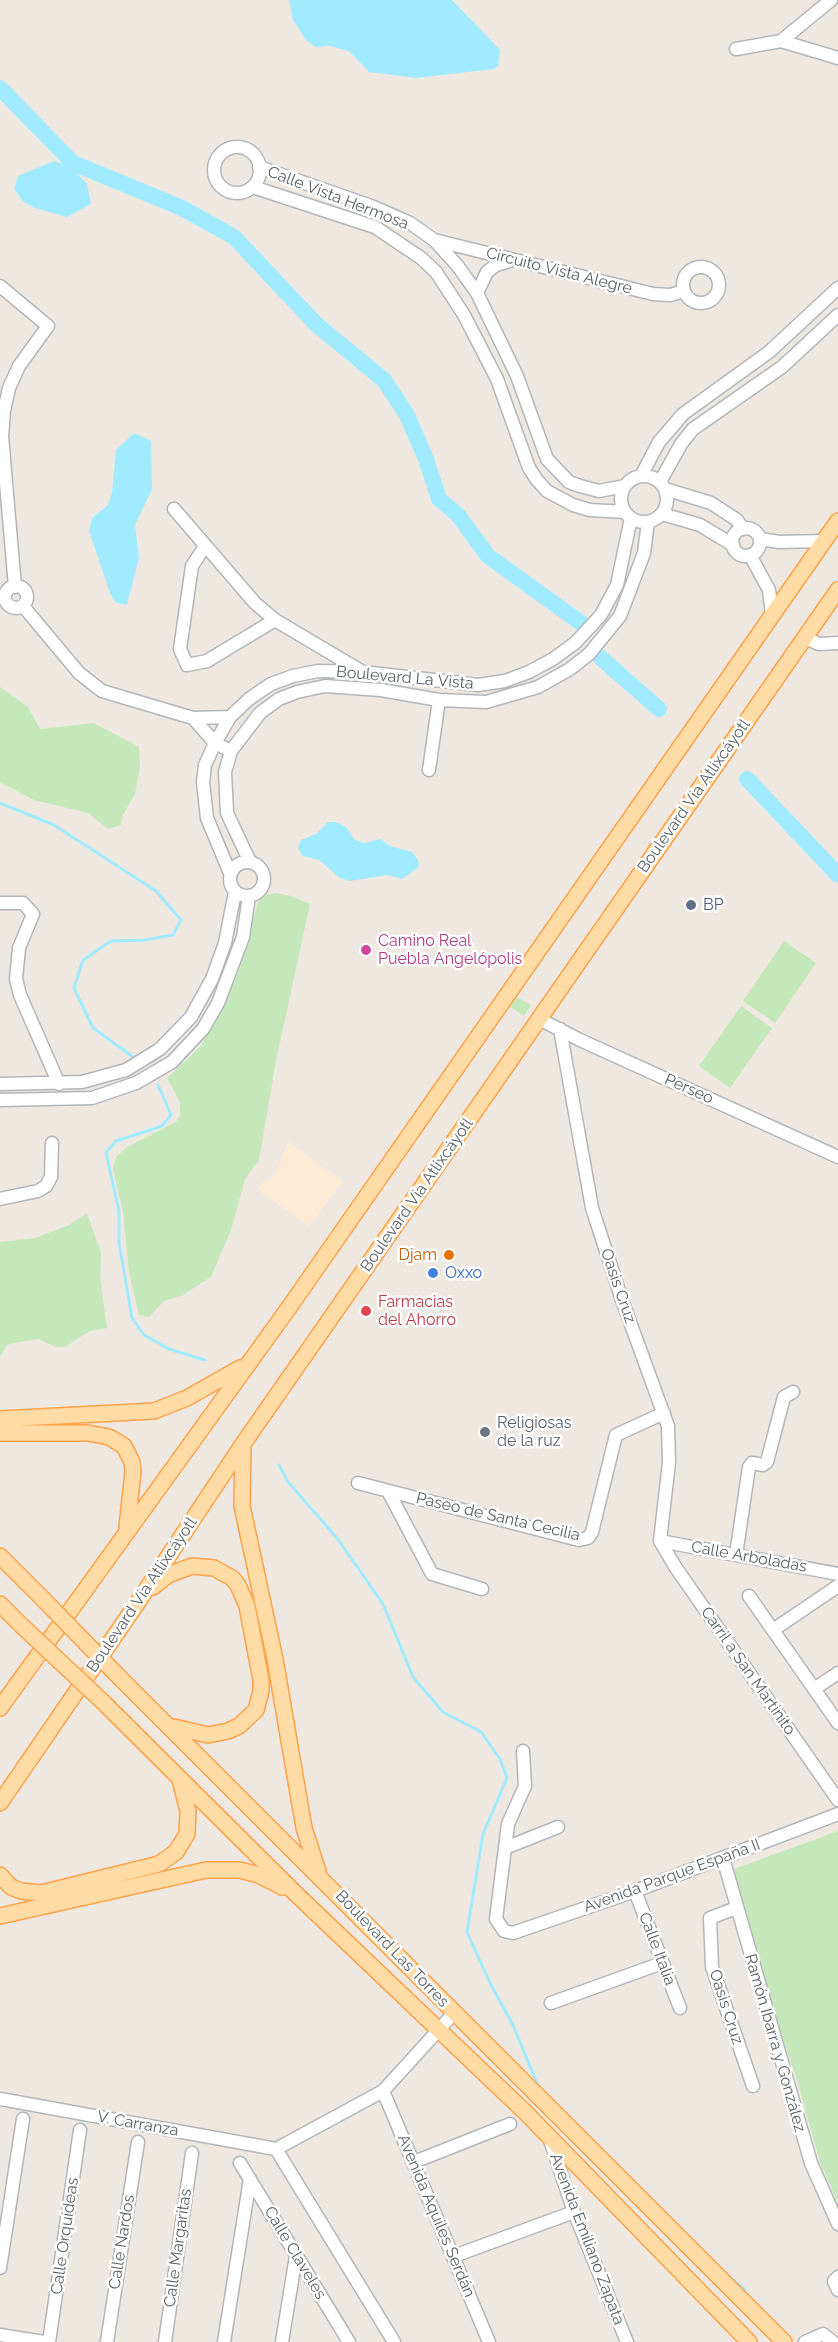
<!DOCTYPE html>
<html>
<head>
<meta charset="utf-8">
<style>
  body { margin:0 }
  canvas { display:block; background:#eee8e1 }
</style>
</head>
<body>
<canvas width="838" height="2342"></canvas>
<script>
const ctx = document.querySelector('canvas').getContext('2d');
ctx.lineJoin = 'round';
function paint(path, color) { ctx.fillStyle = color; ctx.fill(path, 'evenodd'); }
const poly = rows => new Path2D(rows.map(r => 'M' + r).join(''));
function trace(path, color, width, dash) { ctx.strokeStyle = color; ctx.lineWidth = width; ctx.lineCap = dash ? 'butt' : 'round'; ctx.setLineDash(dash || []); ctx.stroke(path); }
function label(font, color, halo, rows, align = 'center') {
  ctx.font = font + ' Raleway,sans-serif'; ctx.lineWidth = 5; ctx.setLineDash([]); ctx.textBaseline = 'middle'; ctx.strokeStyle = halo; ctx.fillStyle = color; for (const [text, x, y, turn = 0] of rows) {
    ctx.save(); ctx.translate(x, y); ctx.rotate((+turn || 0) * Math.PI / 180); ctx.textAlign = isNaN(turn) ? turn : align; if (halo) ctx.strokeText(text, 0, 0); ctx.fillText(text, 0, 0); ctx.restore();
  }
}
paint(poly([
  [288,1142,343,1181,309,1226,258,1190,260,1185,275,1174]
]), '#ffebd5');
paint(poly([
  [0,687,28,707,40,729,94,723,139,747,140,766,135,794,123,815,121,825,108,829,88,813,34,800,0,782],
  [276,893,291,896,310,904,276,1061,259,1160,245,1179,231,1230,211,1277,181,1296,164,1301,149,1317,139,1315,129,1273,123,1212,113,1169,116,1157,127,1147,176,1122,180,1115,180,1102,167,1078,200,1047,219,1016,240,968,258,902,265,895],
  [784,941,816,963,775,1023,743,1001],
  [515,996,531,1005,524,1016,509,1006],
  [741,1006,772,1028,730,1088,699,1066],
  [87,1213,101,1253,100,1277,107,1328,90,1331,64,1347,56,1347,38,1339,14,1343,7,1345,0,1357,0,1242,35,1238,67,1226],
  [838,1831,838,2203,820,2162,797,2080,754,1952,734,1869]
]), '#c5e8ba');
paint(poly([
  [289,0,452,0,500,50,498,66,494,69,416,78,369,72,349,51,330,46,315,47,306,40,293,20],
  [54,161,70,166,87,184,91,204,67,217,35,208,23,201,14,189,18,176],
  [134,433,151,441,152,489,135,525,139,558,127,605,116,603,110,593,89,531,92,518,108,505,112,493,116,450],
  [328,822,335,822,346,827,355,840,364,843,381,839,390,846,412,852,418,860,419,867,402,879,388,875,350,881,340,878,319,860,303,856,298,848,301,840,316,834]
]), '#a0ebff');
trace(poly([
  [0,803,54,825,156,891,181,920,173,935,145,940,111,941,83,960,74,988,93,1028,136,1059],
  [158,1085,171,1115,162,1126,116,1141,106,1153,119,1211,119,1242,132,1318,144,1335,169,1349,205,1360],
  [279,1465,288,1482,337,1538,383,1604,413,1677,443,1712,481,1732,500,1759,507,1778,483,1834,467,1932,491,1985,513,2025,538,2086],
  [726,2274,744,2289,746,2295]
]), '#a0ebff', 3);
trace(poly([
  [0,88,73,163,182,208,234,237,317,325,384,380,407,415,426,459,439,499,458,515,488,556,581,623],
  [601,658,659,709],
  [747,779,838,875]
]), '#a0ebff', 16);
const minor = poly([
  [781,41,831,0],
  [736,49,781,41,838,58],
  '214 170a23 23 0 1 1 46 0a23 23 0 1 1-46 0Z',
  [259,167,371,206,410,223,434,240,457,265,477,293,517,376,547,459,569,482,580,486,599,491,625,486],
  [253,187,375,227,421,258,436,272,464,315,497,379,529,468,537,480,547,491,573,505,590,510,625,512],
  [434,240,653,294,670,295,684,291],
  '683 285a18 18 0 1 1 36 0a18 18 0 1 1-36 0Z',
  [0,286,48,326,19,366,9,388,4,411,2,436,15,587],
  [477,293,487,272,496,265,512,260],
  [641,476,659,442,683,414,769,352,838,288],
  '621 499a23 23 0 1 1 46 0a23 23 0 1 1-46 0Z',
  [660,482,681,444,693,429,782,367,838,315],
  [665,489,711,503,737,520,743,529],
  [174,509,255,603,275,620,361,671],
  [662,514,700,525,733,545],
  '732 542a14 14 0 1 1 28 0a14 14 0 1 1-28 0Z',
  [760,539,779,542,824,541],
  [205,546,192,566,180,649,187,665,207,661,275,620],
  [750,555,769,590,772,614],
  '5 597a11 11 0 1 1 22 0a11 11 0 1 1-22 0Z',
  [23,606,79,673,102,691,193,718,230,717],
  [805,638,819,644,838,643],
  [193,718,215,743,231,751],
  [429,770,439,700],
  '230 879a17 17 0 1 1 34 0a17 17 0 1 1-34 0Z',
  [250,862,227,813,225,772,231,751,260,713,279,699,297,692,325,686,381,690,439,700,486,702,538,687,570,669,589,654,620,616,644,553,648,522],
  [230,873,207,818,203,782,205,765,215,743,230,717,249,699,271,684,293,676,318,671,363,672,478,685,505,681,529,672,553,659,575,643,601,615,617,585,631,518],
  [0,903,23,903,33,914,19,948,16,979,20,995,59,1084],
  [541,1020,580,1040,838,1157],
  [560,1029,592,1208,622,1300,668,1426,669,1462,660,1541],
  [0,1084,82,1082,126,1070,160,1049,191,1017,212,979,225,943,235,892],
  [0,1100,92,1098,136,1083,172,1062,203,1029,218,1003,243,937,249,896],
  [0,1199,38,1191,46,1186,51,1177,52,1143],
  [358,1483,579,1540,588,1538,592,1532,616,1435,664,1413],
  [388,1491,432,1574,482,1589],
  [660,1541,676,1568,838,1800],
  [660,1541,838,1574],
  [736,1555,749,1467,752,1463,763,1465,767,1462,784,1397,793,1392],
  [749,1596,838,1723],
  [773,1630,838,1586],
  [814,1689,838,1673],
  [523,1751,525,1786,508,1824,496,1919,504,1931,513,1933,635,1891,838,1814],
  [505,1848,558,1827],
  [723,1858,811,2163,838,2224],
  [635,1891,680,2008],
  [736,1908,710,1918,712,1967,753,2086],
  [551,2003,662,1963],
  [383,2091,489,2342],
  [0,2099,276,2149],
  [549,2137,574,2212,627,2342],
  [276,2149,383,2091,454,2013],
  [276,2149,394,2342],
  [414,2162,510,2124],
  [240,2163,349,2342],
  [454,2256,574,2212],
  [0,2268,23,2119],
  [838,2277,834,2281,838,2290],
  [0,2335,44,2342],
  [49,2342,80,2130],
  [107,2342,138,2142],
  [165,2342,192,2153],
  [224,2342,250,2179],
  [282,2342,296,2256],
  [805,2342,823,2334,833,2342]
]);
const major = poly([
  [0,1419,154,1411,187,1398,240,1368],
  [0,1433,88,1433,109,1437,124,1446,132,1462,133,1472,127,1527],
  [243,1445,242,1506,275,1659,304,1828,318,1871],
  [0,1556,43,1599],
  [153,1587,168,1575,192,1566,214,1568,232,1578,238,1585,247,1606,261,1680,261,1691,256,1710,239,1726,228,1731,208,1735,174,1727],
  [0,1604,21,1625],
  [122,1680,784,2342],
  [103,1702,295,1893,525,2112,749,2342],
  [0,1708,288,1309,838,521],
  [0,1803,138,1602,243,1444,838,590],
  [0,1875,11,1887,21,1891,41,1893,159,1864,176,1852,187,1834,188,1811,180,1780],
  [0,1916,206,1870,240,1870,259,1875,282,1887]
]);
trace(minor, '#b2b6ba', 15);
trace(major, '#fea24a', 18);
trace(minor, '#fff', 12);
trace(major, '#ffdca5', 15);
const majorBridge = poly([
  [43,1599,122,1680],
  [21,1625,103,1702]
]);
trace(majorBridge, '#fea24a', 18, []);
trace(majorBridge, '#ffdca5', 15);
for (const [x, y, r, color] of [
  [691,905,6,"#5c6f8a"],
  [366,950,6,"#d1479c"],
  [449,1255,6,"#e8710a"],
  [433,1273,6,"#3f7fe0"],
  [366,1311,6,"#e0444e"],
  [485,1432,6,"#6b7280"]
]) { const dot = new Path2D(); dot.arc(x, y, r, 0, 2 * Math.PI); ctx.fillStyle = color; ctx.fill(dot); trace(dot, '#fff', 2); }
label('16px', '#596063', '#fff', [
  ["Calle Vista Hermosa",338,198,21],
  ["Circuito Vista Alegre",559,271,14],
  ["Boulevard La Vista",405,678,5],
  ["Boulevard Vía Atlixcáyotl",694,796,-55],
  ["Perseo",689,1089,24],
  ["Boulevard Vía Atlixcáyotl",417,1195,-55],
  ["Oasis Cruz",618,1286,71],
  ["Paseo de Santa Cecilia",498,1517,13],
  ["Calle Arboladas",749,1557,10],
  ["Boulevard Vía Atlixcáyotl",142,1595,-56],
  ["Carril a San Martinito",748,1671,55],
  ["Avenida Parque España II",672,1876,-20],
  ["Boulevard Las Torres",392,1949,46],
  ["Calle Italia",657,1949,69],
  ["Oasis Cruz",726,2007,72],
  ["Ramón Ibarra y González",775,2043,74],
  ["V. Carranza",138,2124,10],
  ["Avenida Aquiles Serdán",436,2216,67],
  ["Calle Orquídeas",65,2236,-82],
  ["Avenida Emiliano Zapata",587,2239,69],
  ["Calle Nardos",122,2242,-81],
  ["Calle Margaritas",178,2248,-82],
  ["Calle Claveles",295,2253,59]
]);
label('16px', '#4e5e75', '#fff', [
  ["BP",703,905]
], 'left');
label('16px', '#b23c85', '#fff', [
  ["Camino Real",378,941],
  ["Puebla Angelópolis",378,959]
], 'left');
label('16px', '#c56008', '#fff', [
  ["Djam",437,1255]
], 'right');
label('16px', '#366cbe', '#fff', [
  ["Oxxo",445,1273]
], 'left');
label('16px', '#be3a42', '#fff', [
  ["Farmacias",378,1302],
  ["del Ahorro",378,1320]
], 'left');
label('16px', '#5b616d', '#fff', [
  ["Religiosas",497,1423],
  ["de la ruz",497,1441]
], 'left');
</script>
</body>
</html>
